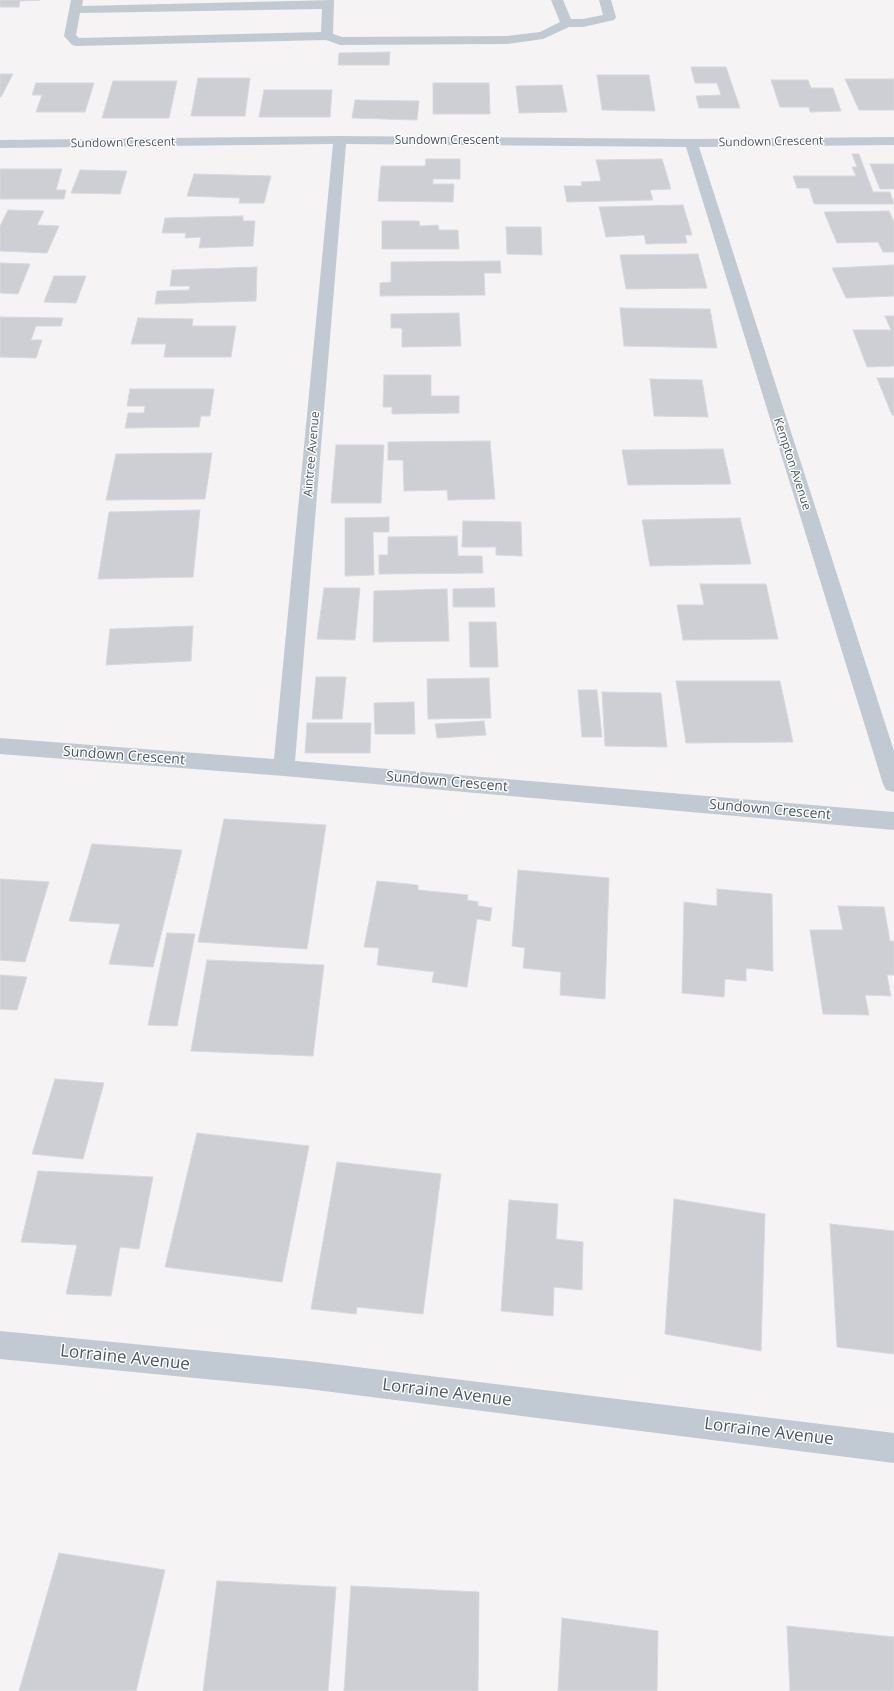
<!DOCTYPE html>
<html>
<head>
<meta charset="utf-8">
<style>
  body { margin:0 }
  canvas { display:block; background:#f5f3f3 }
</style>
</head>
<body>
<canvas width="894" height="1691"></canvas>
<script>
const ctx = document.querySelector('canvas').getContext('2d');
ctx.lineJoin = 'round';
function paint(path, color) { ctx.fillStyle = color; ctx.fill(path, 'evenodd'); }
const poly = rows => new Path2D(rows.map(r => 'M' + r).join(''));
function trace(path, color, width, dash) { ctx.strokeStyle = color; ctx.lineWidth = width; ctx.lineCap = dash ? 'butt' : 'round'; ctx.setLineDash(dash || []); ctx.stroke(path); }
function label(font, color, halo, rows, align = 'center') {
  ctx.font = font + ' "Open Sans",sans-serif'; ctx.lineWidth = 3; ctx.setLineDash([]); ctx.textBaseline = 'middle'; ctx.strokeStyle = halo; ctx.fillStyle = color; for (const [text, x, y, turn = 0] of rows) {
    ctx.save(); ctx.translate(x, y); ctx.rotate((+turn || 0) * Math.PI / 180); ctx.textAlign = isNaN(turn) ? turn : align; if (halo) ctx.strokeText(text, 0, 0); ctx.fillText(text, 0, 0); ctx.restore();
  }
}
const building = poly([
  [0,0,40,0,20,1,19,7,0,7,0,0],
  [390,52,389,65,338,65,339,53,390,52],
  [691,67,726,67,740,108,699,108,696,96,721,95,717,83,695,83,691,67],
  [0,74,13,74,1,97,0,97,0,74],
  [597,75,649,75,655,111,602,110,597,75],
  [198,78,250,78,245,116,191,116,198,78],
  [845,79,894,79,894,110,859,110,845,79],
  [771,80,808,80,811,88,833,88,841,111,810,112,809,107,780,107,771,80],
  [113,81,177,81,169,118,102,118,113,81],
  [36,83,94,83,85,112,36,112,42,95,32,95,36,83],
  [433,83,489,83,490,114,433,114,433,83],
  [562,85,567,112,519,113,516,86,562,85],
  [264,90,332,90,330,117,259,117,264,90],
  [355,100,419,101,417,120,352,118,355,100],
  [852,154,859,154,873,192,890,192,894,204,814,204,809,188,797,188,793,176,856,176,852,167,857,167,852,154],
  [426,159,460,159,460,179,433,179,433,184,454,184,453,202,378,201,381,166,425,166,426,159],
  [662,159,671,189,650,190,653,200,567,202,564,186,582,186,581,182,601,181,596,160,662,159],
  [870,164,894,164,894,189,880,189,870,164],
  [0,169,62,169,56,190,66,190,64,199,0,199,0,169],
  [80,170,127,171,120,194,71,193,80,170],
  [194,174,271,176,264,203,239,203,240,198,187,196,194,174],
  [683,205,692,235,685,235,687,243,646,244,644,235,606,237,599,207,683,205],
  [8,210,44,211,37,225,59,226,47,253,0,251,0,226,8,210],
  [889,211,894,222,894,252,883,252,878,242,837,243,824,212,889,211],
  [243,216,243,221,255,221,253,246,199,248,201,237,185,238,186,233,162,233,165,218,243,216],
  [382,221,419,221,420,226,438,225,439,230,458,230,459,249,382,249,382,221],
  [506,227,541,227,542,255,507,254,506,227],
  [698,254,707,288,626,289,620,255,698,254],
  [500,261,501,273,484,273,485,295,380,296,380,283,391,282,391,262,500,261],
  [0,263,30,264,18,294,0,293,0,263],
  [894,265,894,296,846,298,832,268,894,265],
  [257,267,256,301,155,304,157,291,189,290,190,286,170,286,172,270,257,267],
  [54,276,86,276,76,303,44,302,54,276],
  [620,308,710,309,717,348,624,346,620,308],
  [459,313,461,346,402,347,402,328,391,328,391,314,459,313],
  [885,316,894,316,894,366,867,367,853,330,891,330,885,316],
  [0,317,63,318,61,326,36,326,31,340,42,340,36,358,0,357,0,317],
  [138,318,193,319,192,326,236,326,231,357,164,357,166,344,131,344,138,318],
  [384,375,431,375,431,396,459,396,459,413,392,414,392,407,383,407,384,375],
  [877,378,894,378,894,415,892,415,877,378],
  [650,379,702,380,708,417,654,416,650,379],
  [130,389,214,389,210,416,201,416,199,427,125,428,128,413,144,413,145,406,127,406,130,389],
  [490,441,495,499,448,500,447,490,404,491,403,460,388,460,388,442,490,441],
  [336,445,384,445,381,503,331,503,336,445],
  [723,449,731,484,628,485,622,450,723,449],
  [212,453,205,499,106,500,116,454,212,453],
  [200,510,193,577,98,579,109,512,200,510],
  [389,517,389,532,373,532,374,575,345,576,345,518,389,517],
  [740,518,751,564,650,566,642,520,740,518],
  [463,521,521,522,522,556,496,555,496,547,462,547,463,521],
  [457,536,458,556,482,556,483,573,379,574,379,555,388,555,388,537,457,536],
  [700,584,766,584,778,639,683,640,677,605,704,605,700,584],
  [324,588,360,588,355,640,317,639,324,588],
  [494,588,495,607,453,607,453,589,494,588],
  [447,589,449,641,373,642,374,591,447,589],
  [469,622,496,622,498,667,470,667,469,622],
  [193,626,191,661,106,665,110,629,193,626],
  [316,677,346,677,342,719,312,719,316,677],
  [489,678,491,718,428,719,427,679,489,678],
  [676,681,780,681,793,742,686,743,676,681],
  [578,690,597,690,602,737,582,737,578,690],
  [602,692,661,693,667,747,605,746,602,692],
  [414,702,415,734,375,734,374,703,414,702],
  [484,721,486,735,437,738,435,724,484,721],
  [307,723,371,723,370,753,305,753,307,723],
  [224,819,326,825,307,949,198,942,224,819],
  [92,844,182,850,153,967,109,964,120,924,69,921,92,844],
  [518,870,609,878,605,999,560,995,561,972,523,968,525,948,512,946,518,870],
  [0,879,49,882,25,962,0,960,0,879],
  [377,881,418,885,418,890,468,895,467,900,478,902,478,906,492,908,490,921,477,919,467,987,432,982,434,972,377,965,379,948,364,947,377,881],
  [717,889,772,894,773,971,746,968,746,981,725,979,724,997,682,993,684,902,717,906,717,889],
  [838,906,884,907,890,941,894,941,894,975,887,975,891,996,865,995,869,1015,823,1014,810,930,843,930,838,906],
  [167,933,195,934,177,1026,148,1025,167,933],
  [207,960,324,965,313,1056,191,1051,207,960],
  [0,975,27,977,17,1010,0,1009,0,975],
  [55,1079,104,1083,83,1159,32,1154,55,1079],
  [197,1133,309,1146,282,1282,165,1267,197,1133],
  [337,1162,441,1174,423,1314,357,1307,356,1314,311,1309,337,1162],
  [38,1171,153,1177,139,1249,120,1247,111,1296,66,1294,77,1245,21,1242,38,1171],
  [674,1199,765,1214,761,1351,665,1334,674,1199],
  [509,1200,558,1204,556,1239,583,1242,582,1290,554,1287,553,1316,501,1311,509,1200],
  [830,1224,894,1231,894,1354,837,1347,830,1224],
  [59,1553,165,1570,136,1691,19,1691,59,1553],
  [217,1581,336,1587,328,1691,203,1691,217,1581],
  [351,1586,479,1592,478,1691,344,1691,351,1586],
  [562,1618,658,1631,657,1691,558,1691,562,1618],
  [787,1626,894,1637,894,1691,790,1691,787,1626]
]);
paint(building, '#cdcfd5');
trace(building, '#d7d9de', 1);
paint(poly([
  [71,0,83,0,82,6,334,0,333,34,342,37,507,36,540,32,560,22,551,0,563,0,571,19,583,19,603,15,599,0,611,0,616,17,614,20,583,27,569,27,543,39,507,44,340,45,326,40,76,46,72,45,64,36,71,0],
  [322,9,321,32,79,38,76,35,80,13,322,9]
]), '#c1cad2');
paint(poly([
  [340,136,691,139,894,137,894,145,699,147,894,751,894,792,886,790,883,784,686,147,346,144,295,761,894,812,894,830,284,776,0,754,0,738,274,759,333,144,0,148,0,140,340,136],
  [0,1331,308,1361,894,1433,894,1463,308,1389,0,1359,0,1331]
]), '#c1cad2');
label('12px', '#4a5661', '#fff', [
  ["Sundown Crescent",447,141],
  ["Sundown Crescent",771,142,-1],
  ["Sundown Crescent",123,143,-1],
  ["Aintree Avenue",312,454,-85],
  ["Kempton Avenue",792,464,72]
]);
label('14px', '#4a5661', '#fff', [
  ["Sundown Crescent",124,756,4],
  ["Sundown Crescent",447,782,5],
  ["Sundown Crescent",770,810,5]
]);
label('17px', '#4a5661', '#fff', [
  ["Lorraine Avenue",125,1358,6],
  ["Lorraine Avenue",447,1393,7],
  ["Lorraine Avenue",769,1432,7]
]);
</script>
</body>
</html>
